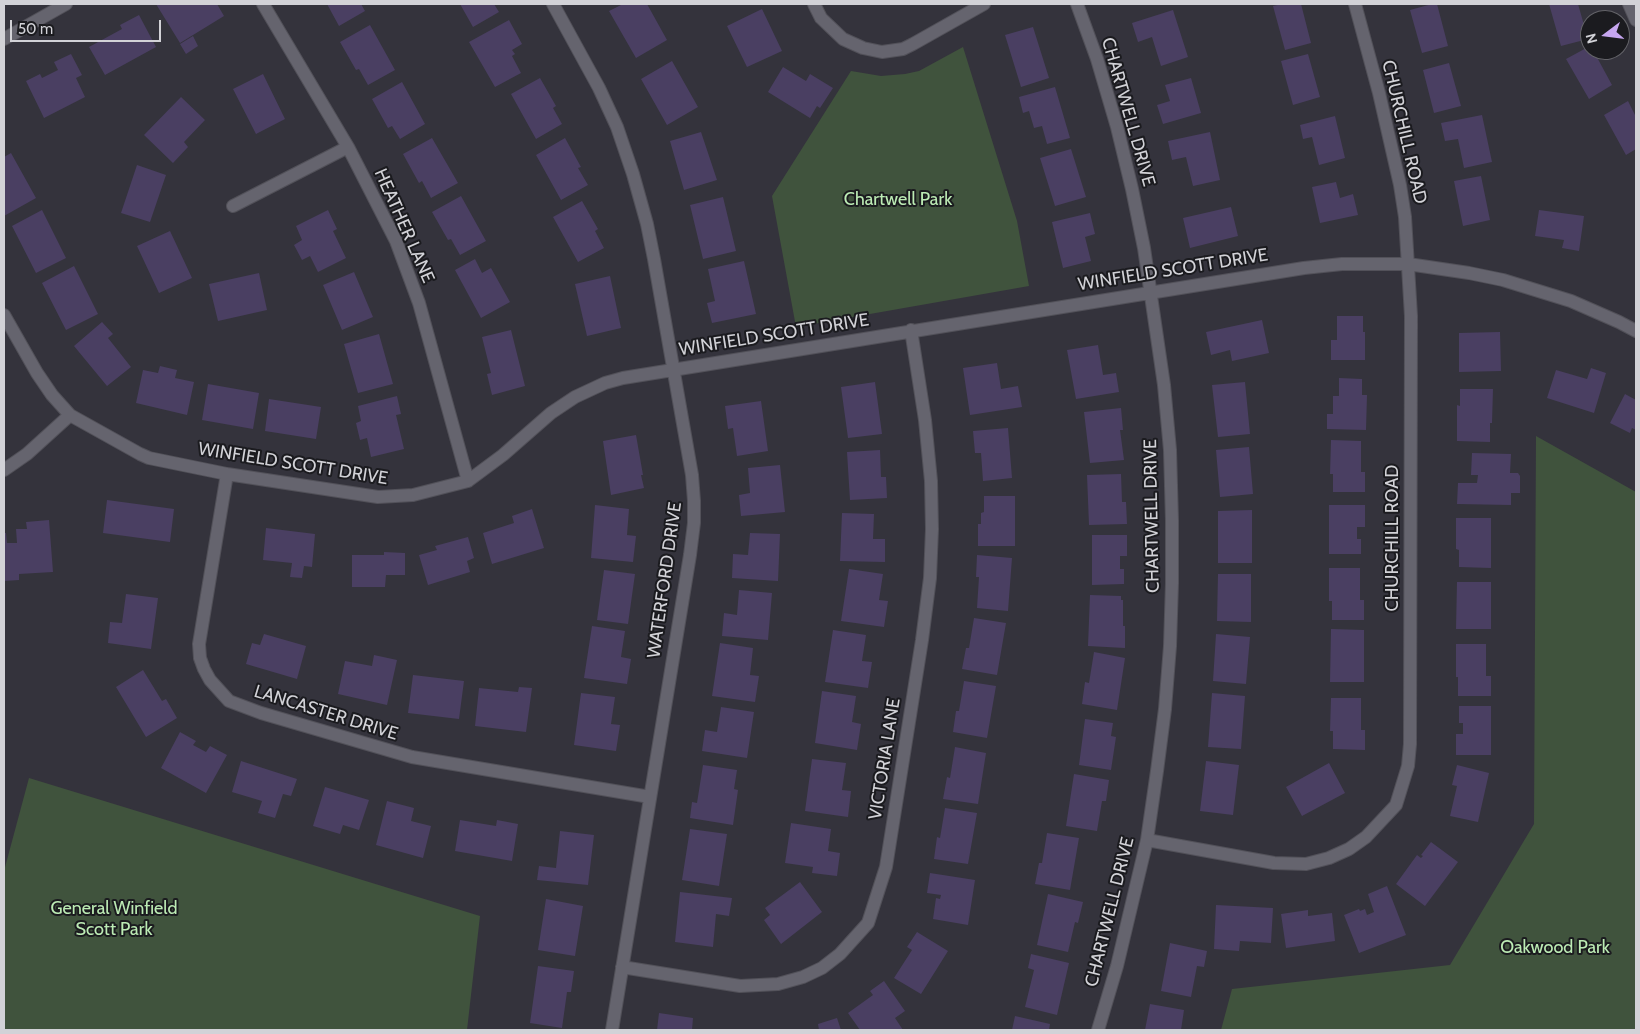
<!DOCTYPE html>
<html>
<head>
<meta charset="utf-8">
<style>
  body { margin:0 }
  #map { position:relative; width:1640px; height:1034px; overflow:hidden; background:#34333c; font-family:Cabin,sans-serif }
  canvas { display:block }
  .frame { position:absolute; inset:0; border:5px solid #d2d2d7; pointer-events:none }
  .north { position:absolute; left:1580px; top:10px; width:50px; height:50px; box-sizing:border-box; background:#1b1b1f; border:1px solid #646469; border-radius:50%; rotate:255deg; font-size:14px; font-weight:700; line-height:20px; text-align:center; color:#d2d2d7 }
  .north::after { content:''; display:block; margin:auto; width:18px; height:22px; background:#c6a6f0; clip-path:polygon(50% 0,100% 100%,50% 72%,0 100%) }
  .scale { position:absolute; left:10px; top:20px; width:151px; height:22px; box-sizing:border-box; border:2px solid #d2d2d7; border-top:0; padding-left:6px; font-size:15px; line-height:18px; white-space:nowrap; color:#d2d2d7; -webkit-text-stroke:4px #1b1b1f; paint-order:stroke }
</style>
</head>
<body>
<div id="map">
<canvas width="1640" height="1034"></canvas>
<div class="frame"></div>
<div class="north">N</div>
<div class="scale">50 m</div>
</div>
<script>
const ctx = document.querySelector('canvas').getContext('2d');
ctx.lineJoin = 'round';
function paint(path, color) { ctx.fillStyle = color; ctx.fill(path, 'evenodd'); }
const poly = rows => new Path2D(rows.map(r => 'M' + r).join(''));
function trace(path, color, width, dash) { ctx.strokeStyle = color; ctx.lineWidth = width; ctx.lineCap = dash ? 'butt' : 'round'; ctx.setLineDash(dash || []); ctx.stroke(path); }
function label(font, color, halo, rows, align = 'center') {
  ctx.font = font + ' Cabin,sans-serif'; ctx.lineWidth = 4; ctx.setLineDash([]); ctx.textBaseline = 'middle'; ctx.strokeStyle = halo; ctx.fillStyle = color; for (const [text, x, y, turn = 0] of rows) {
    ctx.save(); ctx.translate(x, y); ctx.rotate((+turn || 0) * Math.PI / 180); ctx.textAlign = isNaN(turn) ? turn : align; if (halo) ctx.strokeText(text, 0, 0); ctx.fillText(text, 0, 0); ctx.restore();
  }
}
paint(poly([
  [963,47,1017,221,1029,286,796,327,772,196,851,71,881,76,905,74,919,71],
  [1536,436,1636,492,1636,1030,1221,1030,1232,989,1450,965,1534,824],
  [29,778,480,916,467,1030,4,1030,4,871]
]), '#40533d');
paint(poly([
  [156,4,217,4,224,16,180,43],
  [327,4,361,4,365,11,339,26],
  [460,4,494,4,499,12,473,27],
  [623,4,647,4,667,40,636,58,609,11],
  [1282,4,1301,4,1311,43,1285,50,1273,6],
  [1432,4,1437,4,1448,46,1422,53,1410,10],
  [1549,4,1578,4,1588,39,1561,46],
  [762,9,782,51,747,67,727,26],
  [1173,10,1188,57,1161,66,1152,37,1138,42,1132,23],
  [139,15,156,47,105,75,89,47,122,29,120,25],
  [509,20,522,44,512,50,515,54,512,56,521,73,495,87,469,42],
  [370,25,395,70,368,85,359,69,356,70,340,42],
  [1033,27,1049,78,1021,87,1005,35],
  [193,36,198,46,186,54,180,44],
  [1590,46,1590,50,1593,50,1612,85,1589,99,1566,59],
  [71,54,82,75,76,78,85,97,44,118,26,81,40,74,42,78,58,70,54,62],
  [1308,54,1320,97,1293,105,1281,61],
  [672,61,698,107,667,125,641,79],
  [1449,63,1461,106,1434,113,1423,70],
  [783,67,806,81,810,74,833,88,820,108,817,106,810,118,768,92],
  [263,74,285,119,256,134,233,89],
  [540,78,556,106,553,108,562,124,536,139,511,94],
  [1191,78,1201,113,1163,124,1157,105,1170,101,1165,85],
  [402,82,425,124,400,139,392,126,388,128,372,99],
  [1055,87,1070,138,1047,144,1042,126,1034,128,1029,111,1023,113,1019,97],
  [181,97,205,120,184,142,188,147,173,163,144,135],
  [1628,101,1636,117,1636,149,1626,155,1604,115],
  [1482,115,1492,162,1464,168,1458,139,1445,141,1441,123],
  [1335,116,1345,158,1319,165,1312,137,1303,139,1300,125],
  [701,132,717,180,684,190,670,141],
  [1210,132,1220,180,1193,186,1186,157,1172,160,1168,141],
  [432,138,458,183,431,198,422,181,419,183,403,154],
  [565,138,581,167,578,168,588,185,561,200,536,155],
  [1071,149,1086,197,1055,206,1040,158],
  [11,153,36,198,4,216,4,157],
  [137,165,166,175,150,222,121,213],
  [1481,176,1490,220,1463,226,1454,181],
  [1336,182,1340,198,1353,194,1358,215,1320,223,1312,187],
  [461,196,486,241,460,255,451,239,448,240,432,212],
  [723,197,736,251,703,259,690,205],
  [582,201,598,229,595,231,604,248,578,262,553,217],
  [1231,207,1238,236,1190,248,1183,218],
  [42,210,66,258,36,273,12,226],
  [328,210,337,229,333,231,346,258,318,272,310,256,302,260,294,245,302,240,296,226],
  [1539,210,1584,216,1579,251,1562,248,1564,240,1535,236],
  [1090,213,1095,234,1085,237,1091,261,1063,268,1052,222],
  [170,231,192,278,159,293,137,246],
  [475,259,482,273,491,268,510,302,481,318,455,270],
  [744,261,756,314,712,323,707,303,715,301,708,269],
  [74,266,98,314,66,330,42,283],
  [354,272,373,317,342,330,323,285],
  [259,273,267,310,218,321,209,284],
  [610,276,621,328,587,336,575,284],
  [1337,316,1363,316,1363,332,1365,332,1365,360,1331,360,1331,340,1337,340],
  [1262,320,1269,353,1232,361,1230,350,1211,355,1206,332],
  [102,322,113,334,108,338,131,367,107,386,74,346],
  [511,330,525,386,492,395,487,374,491,373,482,337],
  [1500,332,1501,371,1459,372,1459,333],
  [379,334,393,384,358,393,344,344],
  [1098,345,1103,375,1116,373,1119,392,1076,399,1067,350],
  [997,363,1001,389,1018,386,1022,407,970,415,963,368],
  [160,366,177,370,175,378,194,382,187,415,136,403,143,370,158,373],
  [1591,368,1606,373,1594,413,1547,398,1556,370,1587,379],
  [1339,378,1362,379,1362,395,1367,395,1366,430,1327,429,1327,414,1333,414,1333,396,1339,396],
  [875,382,882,434,848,438,841,387],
  [1245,382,1250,434,1218,437,1212,385],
  [208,384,259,393,253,429,202,420],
  [1460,389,1493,389,1492,423,1490,423,1490,442,1457,441,1457,405,1460,406],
  [1625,394,1636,400,1636,430,1632,428,1630,433,1610,423],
  [397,396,401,414,396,415,404,449,371,457,367,438,360,440,356,423,361,421,358,406],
  [269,399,321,407,316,439,265,431],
  [761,401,768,451,737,456,733,428,728,429,725,406],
  [1121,408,1123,430,1120,430,1124,460,1090,463,1084,412],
  [1008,428,1012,478,983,481,981,453,975,453,973,431],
  [636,435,643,475,641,475,644,488,611,495,603,441],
  [1331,440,1361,441,1361,472,1365,472,1365,492,1333,492,1333,474,1330,474],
  [1249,447,1253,494,1220,497,1216,450],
  [880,450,881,477,886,477,887,498,850,500,847,452],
  [1472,453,1511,454,1510,473,1518,473,1520,476,1520,493,1511,493,1511,505,1457,504,1458,483,1477,483,1478,475,1471,475],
  [780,465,785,512,741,516,739,495,750,493,748,468],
  [1121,474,1122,502,1126,502,1127,524,1089,525,1087,475],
  [984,496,1015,496,1015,546,978,546,978,524,981,524,981,513,984,512],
  [107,500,174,509,170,542,103,533],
  [595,505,629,509,627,535,636,536,633,562,591,558],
  [1329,505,1365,505,1365,527,1357,527,1357,539,1361,539,1361,554,1329,554],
  [532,509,544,548,492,564,483,533,514,523,512,516],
  [1252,510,1252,563,1218,563,1218,511],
  [842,513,874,514,873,539,885,539,885,562,840,561],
  [1456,518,1491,518,1491,568,1459,567,1459,550,1456,549],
  [49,520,53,572,19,574,19,580,4,581,4,533,6,533,7,543,17,543,16,529,27,529,26,522],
  [266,528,315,534,312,567,304,566,302,578,290,577,292,563,263,560],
  [750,533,780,534,778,581,732,578,733,554,748,555],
  [1092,535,1127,535,1127,556,1120,556,1120,569,1124,569,1124,584,1092,585],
  [468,537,474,558,467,561,470,572,428,585,419,555,437,550,435,546],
  [384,552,405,553,405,575,386,575,385,587,352,587,352,555,384,555],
  [977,555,1012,558,1008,611,977,608,979,577,976,577],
  [1329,568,1360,568,1360,600,1364,600,1364,620,1332,620,1332,601,1329,601],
  [849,569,883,574,879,600,888,601,884,627,841,621],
  [604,570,635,574,628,624,597,620],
  [1218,574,1251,574,1251,622,1217,621],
  [1457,582,1491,582,1491,629,1456,629],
  [739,590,772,593,768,640,722,636,724,613,737,615],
  [126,594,158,598,151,649,108,643,110,622,122,623],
  [1090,595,1121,596,1121,600,1123,600,1123,626,1125,626,1125,648,1088,646],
  [974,618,1006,623,997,675,962,669,966,648,969,648],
  [592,626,625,631,621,657,631,659,627,684,584,678],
  [1331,629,1364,630,1364,682,1330,682],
  [833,630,866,635,862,661,872,662,868,688,825,682],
  [264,634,306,646,297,679,246,664,252,643,260,645],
  [1216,634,1250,637,1246,684,1213,681],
  [720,643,753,648,750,675,759,676,755,702,712,696],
  [1456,644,1486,644,1486,676,1491,676,1491,696,1458,696,1458,677,1456,677],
  [1094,652,1125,658,1117,710,1082,704,1085,682,1089,683],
  [374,655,397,660,387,705,338,694,345,661,372,666],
  [143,670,162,701,166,699,177,718,146,737,116,687],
  [413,675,464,681,459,719,408,713],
  [964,681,996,686,987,738,953,732,956,711,959,711],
  [519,687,532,688,526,732,475,726,479,688,518,692],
  [822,691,856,696,852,722,861,724,857,750,815,743],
  [581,693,615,697,611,724,620,725,616,751,574,745],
  [1212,693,1245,696,1241,749,1208,747],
  [1331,698,1361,698,1361,730,1365,730,1365,750,1333,749,1333,731,1330,731],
  [1459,706,1491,706,1491,755,1456,755,1456,734,1463,734,1463,723,1459,723],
  [721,707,754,712,747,758,702,751,705,730,717,732],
  [1085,719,1113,723,1111,736,1116,737,1111,770,1079,765],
  [180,732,196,741,193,745,206,752,210,746,227,755,206,793,161,768],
  [955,747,986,753,978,804,943,799,947,777,950,778],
  [812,759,846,763,842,790,851,791,848,817,805,811],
  [241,761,297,779,291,796,283,794,275,818,258,813,262,801,232,792],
  [1206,761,1239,765,1233,815,1200,811],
  [1329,763,1345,793,1302,816,1286,787],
  [703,765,737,770,734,789,738,790,733,825,690,818,692,802,697,803],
  [1457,765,1489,773,1478,822,1450,816,1457,786,1452,785],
  [1074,774,1109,780,1106,801,1102,801,1097,831,1066,826],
  [325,787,369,800,359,830,343,825,340,834,313,826],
  [387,801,414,808,411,821,431,826,423,858,376,845],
  [945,808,977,813,968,864,934,859,937,837,940,838],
  [460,820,496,826,497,820,518,824,512,861,455,851],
  [791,823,831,829,828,851,840,853,837,876,812,873,813,867,785,863],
  [690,829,727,834,719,886,682,880],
  [560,831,594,835,588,885,537,880,539,866,556,868],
  [1047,833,1079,838,1070,890,1035,884,1039,863,1042,863],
  [1431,842,1458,862,1425,906,1396,884,1417,855,1421,858,1423,856,1421,855],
  [930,873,975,880,968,925,933,919,936,898,940,899,941,895,927,893],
  [800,882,822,912,781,944,764,920,770,915,765,908],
  [1387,886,1406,935,1359,953,1344,915,1359,909,1360,911,1365,909,1367,915,1374,912,1368,894],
  [680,892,732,898,729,916,716,914,713,947,675,942],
  [1048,894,1083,902,1078,923,1075,922,1068,952,1037,945],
  [546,899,583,906,575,956,538,950],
  [1216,905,1273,908,1271,943,1240,941,1239,951,1214,949],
  [1308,910,1308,916,1332,913,1335,941,1286,948,1281,914],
  [917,932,948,951,921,994,894,978,912,950,907,947],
  [1170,943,1207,951,1204,967,1197,966,1191,997,1161,991],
  [1031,954,1069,963,1057,1015,1025,1007,1034,970,1028,968],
  [538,966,574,971,571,992,567,992,562,1028,530,1023],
  [884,981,905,1011,895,1018,903,1030,860,1030,848,1013,873,995,870,991],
  [1150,1004,1184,1010,1181,1030,1145,1030],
  [659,1013,693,1018,692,1030,657,1030],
  [1015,1016,1050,1024,1049,1030,1012,1030],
  [837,1018,841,1030,819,1030,818,1024]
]), '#4a3f62');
const street = poly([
  [263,4,348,147,396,241,419,303,468,481],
  [553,4,599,88,617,127,633,174,647,224,654,259,692,475,694,501,694,523,690,555,612,1030],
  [814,4,821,18,843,39,863,48,882,52,903,49,913,44,984,4],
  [1077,4,1097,59,1117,127,1132,189,1144,248,1164,385,1170,450,1172,521,1172,583,1170,646,1165,709,1157,771,1147,840,1117,966,1098,1030],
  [1629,4,1636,20],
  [4,39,66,4],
  [233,206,348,147],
  [4,315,37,373,52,395,70,415,140,454,149,458,227,474,378,497,413,495,468,481,503,455,551,413,575,397,605,383,623,378,1304,268,1342,264,1408,264,1469,273,1503,280,1571,301,1619,322,1636,331],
  [4,470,27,454,70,415],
  [227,474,199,644,200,658,204,669,210,680,229,701,261,713,412,757,650,797],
  [1147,840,1274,863,1306,864,1329,858,1349,849,1366,837,1396,805,1408,766,1410,744,1411,316,1405,217,1400,185,1379,93,1355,4],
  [622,967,740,986,778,984,803,977,822,968,840,954,868,923,886,867,922,640,930,578,932,529,931,481,925,420,911,330]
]);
trace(street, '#525159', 14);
trace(street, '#65646e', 12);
label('18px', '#d2d2d7', '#1b1b1f', [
  ["CHARTWELL DRIVE",1128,112,74],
  ["CHURCHILL ROAD",1404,132,77],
  ["HEATHER LANE",404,226,66],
  ["WINFIELD SCOTT DRIVE",1173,270,-9],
  ["WINFIELD SCOTT DRIVE",774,335,-9],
  ["WINFIELD SCOTT DRIVE",293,464,9],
  ["CHARTWELL DRIVE",1152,516,-91],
  ["CHURCHILL ROAD",1393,538,-90],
  ["WATERFORD DRIVE",665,580,-82],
  ["LANCASTER DRIVE",326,713,17],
  ["VICTORIA LANE",885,759,-81],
  ["CHARTWELL DRIVE",1110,912,-76]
]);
label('18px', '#bcebb4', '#1b1b1f', [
  ["Chartwell Park",898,200],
  ["General Winfield",114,909],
  ["Scott Park",114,930],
  ["Oakwood Park",1555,948]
]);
</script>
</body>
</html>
